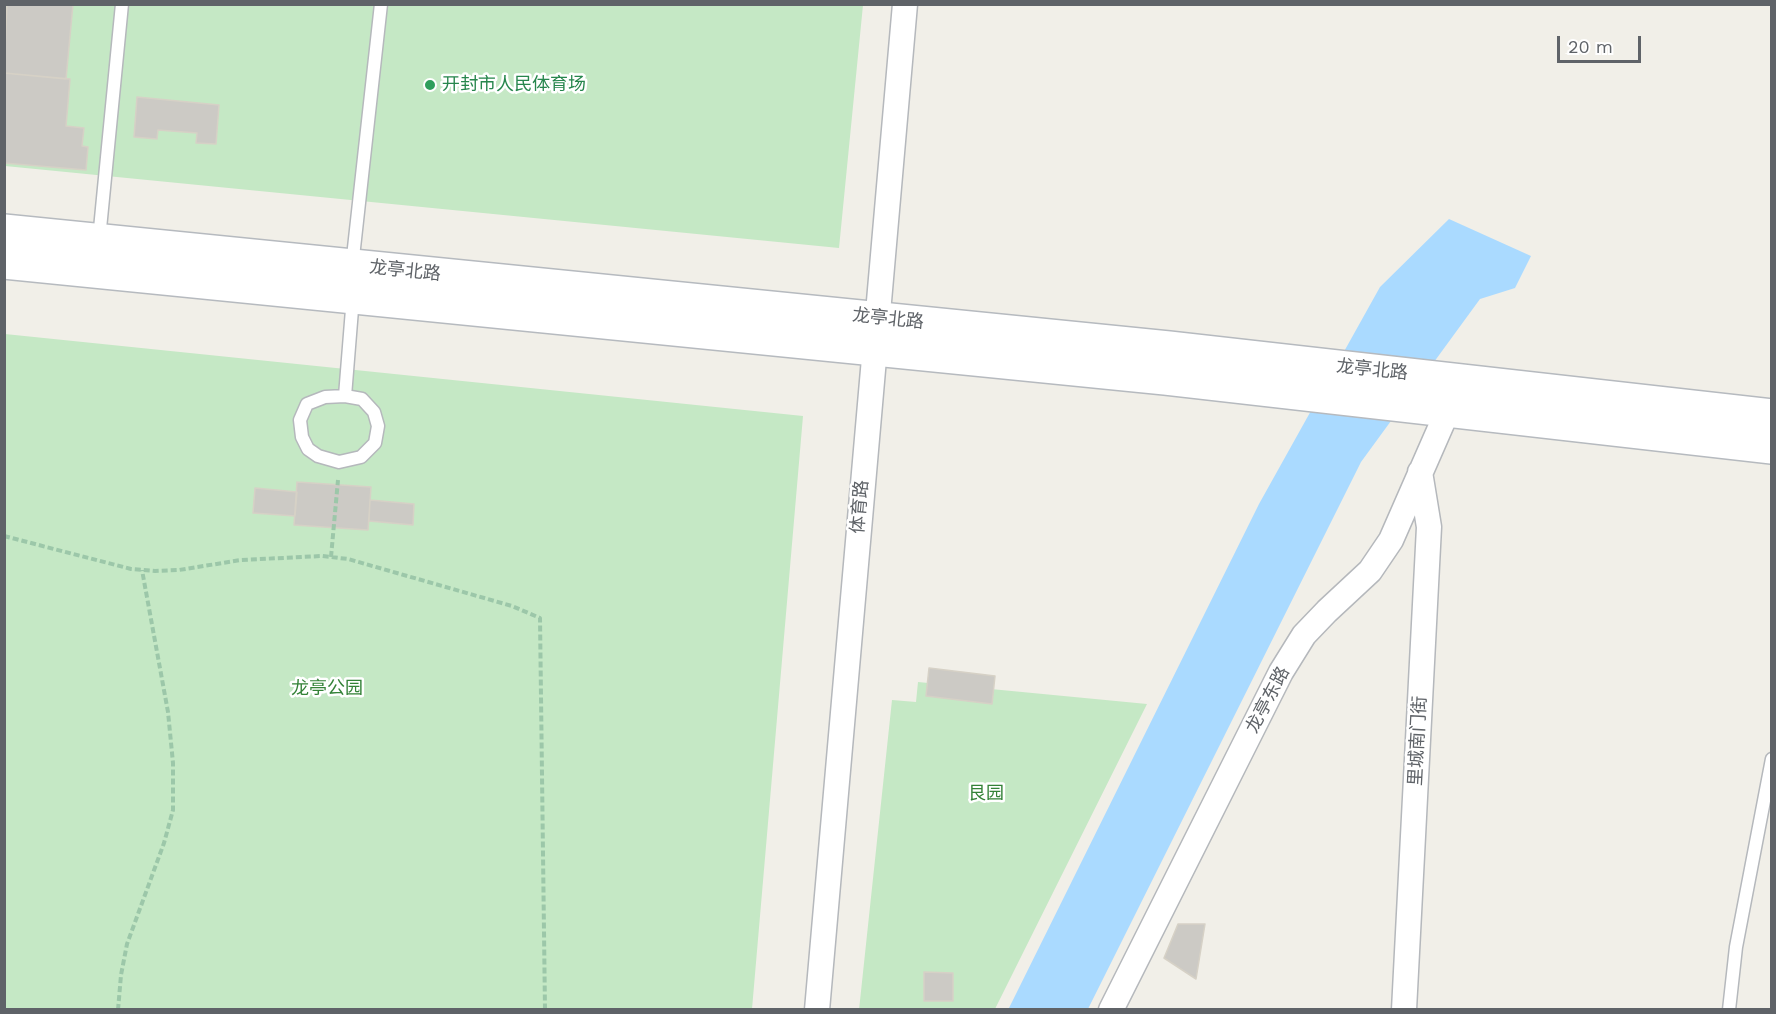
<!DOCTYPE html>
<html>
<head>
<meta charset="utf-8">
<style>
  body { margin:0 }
  #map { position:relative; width:1776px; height:1014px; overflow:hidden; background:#f1efe8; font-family:"Work Sans",sans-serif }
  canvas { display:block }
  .frame { position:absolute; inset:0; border:6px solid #5f6368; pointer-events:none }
  .scale { position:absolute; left:1557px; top:36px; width:84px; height:27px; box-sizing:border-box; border:3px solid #5f6368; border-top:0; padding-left:8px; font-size:18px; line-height:21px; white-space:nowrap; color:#5f6368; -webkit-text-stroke:4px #fff; paint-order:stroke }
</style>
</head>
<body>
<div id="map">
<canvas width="1776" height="1014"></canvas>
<div class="frame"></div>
<div class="scale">20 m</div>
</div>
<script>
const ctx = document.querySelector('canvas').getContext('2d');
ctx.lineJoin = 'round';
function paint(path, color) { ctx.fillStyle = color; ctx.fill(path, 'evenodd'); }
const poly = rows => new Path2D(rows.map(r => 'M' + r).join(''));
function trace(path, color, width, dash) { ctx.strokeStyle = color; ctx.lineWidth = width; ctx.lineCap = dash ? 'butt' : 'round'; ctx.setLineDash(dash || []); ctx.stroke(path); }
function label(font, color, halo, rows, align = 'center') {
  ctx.font = font + ' "Work Sans","Noto Sans SC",sans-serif'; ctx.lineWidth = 5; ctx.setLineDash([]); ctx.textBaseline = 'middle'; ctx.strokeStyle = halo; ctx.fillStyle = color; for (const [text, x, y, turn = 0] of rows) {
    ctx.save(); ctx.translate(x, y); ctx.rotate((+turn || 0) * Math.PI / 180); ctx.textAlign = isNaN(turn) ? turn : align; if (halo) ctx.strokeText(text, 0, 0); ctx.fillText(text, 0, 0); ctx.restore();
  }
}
paint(poly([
  [4,5,863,5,839,248,5,166],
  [5,334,803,416,752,1009,5,1010],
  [918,682,1147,704,995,1009,859,1010,892,700,916,702]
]), '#c5e8c5');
paint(poly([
  [1449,219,1531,256,1515,288,1480,299,1361,462,1088,1009,1008,1010,1259,504,1380,287]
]), '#aadaff');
const building = poly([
  [7,4,73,4,66,79,4,73,7,4],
  [4,73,70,79,66,126,84,128,82,146,88,147,86,170,4,163,4,73],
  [137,97,219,105,216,144,196,143,197,133,158,130,157,139,134,137,137,97],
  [297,482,371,487,368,530,294,525,297,482],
  [255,488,297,492,295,516,253,513,255,488],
  [370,500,414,504,413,525,369,521,370,500],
  [929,668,995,676,992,704,926,696,929,668],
  [1178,924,1205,924,1196,979,1164,958,1178,924],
  [924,972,953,973,953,1001,924,1001,924,972]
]);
paint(building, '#cccac5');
trace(building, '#d6d1c6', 1.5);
const lane = poly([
  [99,239,122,4],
  [352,266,381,4],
  [345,396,362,399,374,412,378,426,375,443,361,457,339,462,318,456,308,449,302,437,300,420,307,404,325,397,345,396],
  [345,396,353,297],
  [1729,1010,1736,947,1772,759]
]);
const street = poly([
  [817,1010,905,4],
  [1111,1010,1281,672,1304,635,1327,611,1370,571,1391,540,1448,410],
  [1404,1010,1429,527,1420,472]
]);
const secondary = poly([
  [4,231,1169,348,1772,416],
  [4,262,1165,378,1772,447]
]);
trace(lane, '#b5b8bc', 15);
trace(street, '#b5b8bc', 27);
trace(secondary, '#b6babf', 36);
trace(poly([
  [4,536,131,569,155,571,179,570,241,560,322,556,348,559,512,606,540,618,545,1010],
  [331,557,338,480],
  [118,1010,121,975,127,944,164,843,173,810,173,763,168,712,142,570]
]), '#9cc7a9', 4, [6, 3]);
trace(lane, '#fff', 12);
trace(street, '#fff', 24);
trace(secondary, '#fff', 33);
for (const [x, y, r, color] of [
  [430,85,6,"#2e9e5b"]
]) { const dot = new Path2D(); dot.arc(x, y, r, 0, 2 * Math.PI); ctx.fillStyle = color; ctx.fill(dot); trace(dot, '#fff', 2); }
label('18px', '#27864d', '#fff', [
  ["开封市人民体育场",442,85]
], 'left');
label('18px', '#5f6368', '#fff', [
  ["龙亭北路",405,271,6],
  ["龙亭北路",888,319,6],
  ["龙亭北路",1372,370,6],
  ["体育路",860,507,-85],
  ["龙亭东路",1268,700,-62],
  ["里城南门街",1418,741,-87]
]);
label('18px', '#348238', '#fff', [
  ["龙亭公园",327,689],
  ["艮园",986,794]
]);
</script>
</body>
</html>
